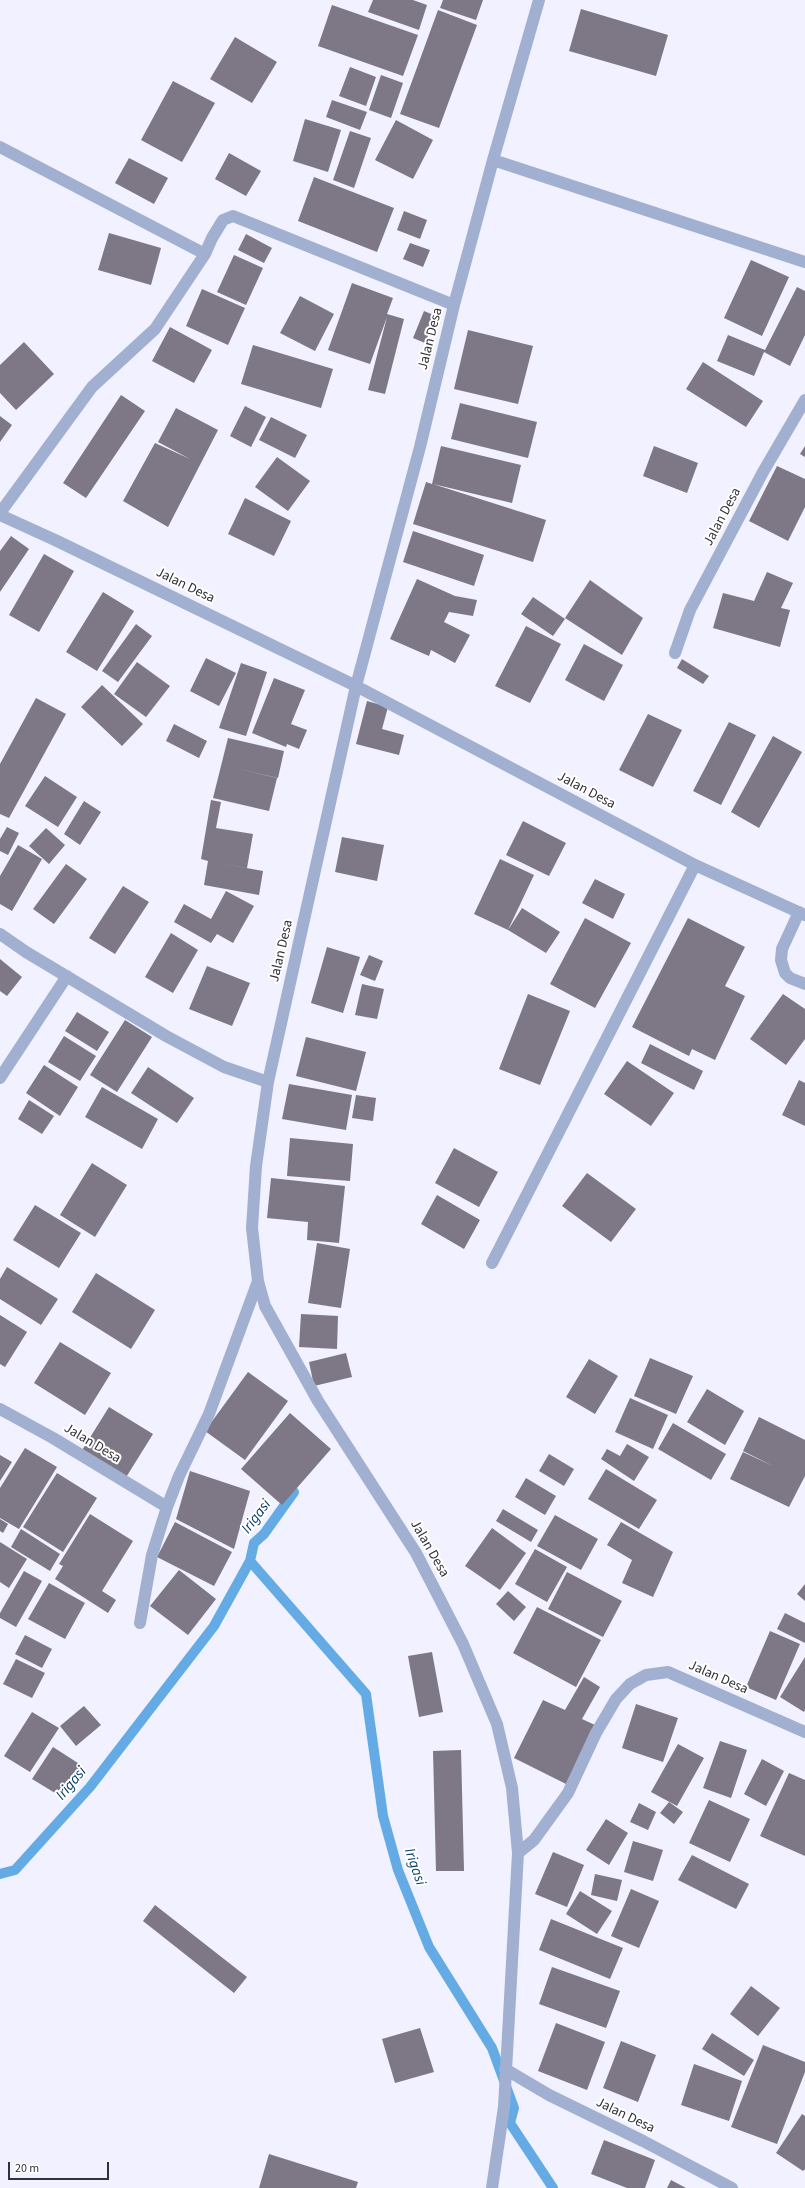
<!DOCTYPE html>
<html>
<head>
<meta charset="utf-8">
<style>
  body { margin:0 }
  #map { position:relative; width:805px; height:2188px; overflow:hidden; background:#f1f1ff; font-family:"Source Sans 3",sans-serif }
  canvas { display:block }
  .scale { position:absolute; left:8px; top:2162px; width:101px; height:18px; box-sizing:border-box; border:2px solid #323138; border-top:0; padding-left:5px; font-size:12px; line-height:14px; white-space:nowrap; color:#323138; -webkit-text-stroke:3px #fff; paint-order:stroke }
</style>
</head>
<body>
<div id="map">
<canvas width="805" height="2188"></canvas>
<div class="scale">20 m</div>
</div>
<script>
const ctx = document.querySelector('canvas').getContext('2d');
ctx.lineJoin = 'round';
const poly = rows => new Path2D(rows.map(r => 'M' + r).join(''));
function trace(path, color, width, dash) { ctx.strokeStyle = color; ctx.lineWidth = width; ctx.lineCap = dash ? 'butt' : 'round'; ctx.setLineDash(dash || []); ctx.stroke(path); }
function paint(path, color) { ctx.fillStyle = color; ctx.fill(path, 'evenodd'); }
function label(font, color, halo, rows, align = 'center') {
  ctx.font = font + ' "Source Sans 3",sans-serif'; ctx.lineWidth = 4; ctx.setLineDash([]); ctx.textBaseline = 'middle'; ctx.strokeStyle = halo; ctx.fillStyle = color; for (const [text, x, y, turn = 0] of rows) {
    ctx.save(); ctx.translate(x, y); ctx.rotate((+turn || 0) * Math.PI / 180); ctx.textAlign = isNaN(turn) ? turn : align; if (halo) ctx.strokeText(text, 0, 0); ctx.fillText(text, 0, 0); ctx.restore();
  }
}
trace(poly([
  [250,1561,366,1694,383,1816,398,1870,429,1947,492,2048,514,2108,510,2123,553,2188],
  [0,1874,15,1870,90,1787,214,1626,250,1561,254,1543,264,1534,294,1492]
]), '#64abe6', 10);
paint(poly([
  [373,0,413,0,427,5,419,30,368,12],
  [443,0,483,0,476,20,440,8],
  [332,5,418,35,403,76,318,46],
  [581,9,668,35,656,76,569,51],
  [438,10,477,25,439,128,400,114],
  [235,37,277,62,252,103,210,79],
  [350,67,376,77,366,106,339,96],
  [381,75,403,83,391,118,369,110],
  [173,81,215,103,182,162,141,140],
  [332,100,367,112,360,130,326,117],
  [305,119,341,130,328,172,293,161],
  [396,120,433,140,413,179,375,160],
  [350,131,371,138,354,188,333,180],
  [229,153,261,171,246,196,215,179],
  [129,158,168,178,154,204,115,183],
  [314,177,394,208,377,252,298,221],
  [404,211,427,220,420,239,397,230],
  [109,233,161,248,151,285,98,270],
  [246,234,272,248,264,263,238,250],
  [410,243,430,250,423,267,403,259],
  [234,255,263,268,246,305,217,292],
  [751,260,789,277,762,336,724,318],
  [352,283,393,298,387,314,404,319,385,394,368,390,387,317,370,364,328,350],
  [797,287,805,291,805,335,790,366,764,352,754,376,717,361,728,335,765,350],
  [202,289,245,308,228,345,186,326],
  [300,296,334,314,315,351,280,333],
  [424,311,436,316,425,343,413,338],
  [170,327,212,350,194,383,152,361],
  [468,330,533,346,518,404,454,389],
  [24,342,54,374,16,410,0,393,0,365],
  [253,345,333,369,321,408,241,384],
  [703,362,763,401,746,427,686,389],
  [121,395,145,411,86,498,63,483],
  [460,403,537,422,528,458,451,439],
  [245,406,266,417,251,447,230,436],
  [176,408,218,430,168,527,123,501,155,443,190,459,158,442],
  [0,416,12,425,0,442],
  [271,417,307,435,295,458,259,440],
  [441,446,521,465,512,503,433,484,546,520,533,562,413,524,426,482,432,484],
  [654,446,698,463,687,493,643,476],
  [805,446,805,457,800,454],
  [277,457,310,481,288,511,255,487],
  [777,466,805,479,805,507,788,541,749,521],
  [245,498,291,521,274,556,228,534],
  [413,531,484,555,474,586,403,562],
  [11,536,29,549,0,592,0,551],
  [44,554,74,571,39,632,9,615],
  [767,572,793,583,781,608,790,610,780,647,713,628,723,593,754,601],
  [417,579,455,596,477,600,473,616,449,612,444,622,470,635,455,663,431,650,429,656,390,639],
  [590,580,643,618,622,655,565,618],
  [103,592,134,611,97,671,66,652],
  [533,597,565,619,553,636,521,614],
  [136,624,152,636,118,682,102,671],
  [526,626,561,644,530,703,495,686],
  [584,644,623,665,604,701,565,680],
  [206,658,236,673,219,706,190,691],
  [682,659,709,676,703,684,677,668],
  [137,662,170,686,146,717,114,694],
  [241,663,267,672,246,736,219,728],
  [274,678,305,690,291,724,307,730,299,749,287,744,286,747,252,733],
  [102,685,143,724,122,746,81,707],
  [36,698,66,714,9,818,0,814,0,764],
  [367,701,388,707,382,729,404,735,399,755,356,744],
  [648,714,682,730,653,787,619,770],
  [729,722,756,735,721,805,693,791],
  [174,724,207,741,199,758,166,741],
  [773,736,802,752,759,828,731,812],
  [228,738,284,751,278,778,235,768,277,778,269,811,213,798],
  [45,776,77,797,58,827,25,806],
  [211,800,221,802,216,828,253,834,247,868,219,863,263,871,259,895,204,885,208,861,201,859],
  [84,801,101,812,80,845,64,834],
  [523,821,566,843,549,876,506,855],
  [7,827,19,833,8,855,0,851,0,839],
  [46,828,65,845,49,864,29,846],
  [342,837,384,845,377,881,335,872],
  [18,845,42,859,12,911,0,904,0,876],
  [500,859,534,875,508,930,474,914],
  [66,864,87,879,54,924,33,909],
  [595,879,625,894,613,919,582,903],
  [123,886,149,902,115,954,89,938],
  [226,891,254,906,233,943,217,934,211,943,174,922,184,904,211,919],
  [522,908,560,932,546,953,508,930],
  [585,918,631,943,595,1008,550,984],
  [688,918,745,947,725,986,745,996,715,1060,692,1049,689,1056,632,1027],
  [171,933,198,950,173,993,145,977],
  [327,947,360,957,343,1013,311,1003],
  [369,955,383,961,375,981,360,975],
  [0,959,22,977,7,996,0,991],
  [207,966,250,983,232,1026,189,1009],
  [362,984,384,989,377,1019,355,1015],
  [528,994,570,1011,540,1085,499,1069],
  [783,994,805,1009,805,1039,786,1065,750,1039],
  [77,1012,109,1032,97,1051,65,1031],
  [125,1020,152,1037,117,1092,90,1075],
  [64,1036,96,1056,80,1081,48,1062],
  [306,1037,366,1052,356,1091,296,1076],
  [650,1044,703,1071,694,1090,641,1063],
  [627,1061,674,1093,651,1126,604,1094],
  [44,1065,78,1087,60,1116,26,1093],
  [148,1067,194,1098,177,1123,131,1093],
  [799,1080,805,1083,805,1126,782,1115],
  [289,1084,352,1095,346,1130,282,1119],
  [102,1087,158,1119,142,1149,85,1117],
  [356,1095,376,1098,373,1121,352,1118],
  [29,1100,54,1116,42,1134,18,1119],
  [290,1138,353,1144,350,1181,287,1176],
  [454,1148,498,1172,479,1207,435,1183],
  [92,1163,127,1185,95,1237,60,1215],
  [587,1173,636,1209,611,1242,562,1206],
  [271,1178,345,1186,339,1243,307,1240,308,1222,267,1218],
  [437,1195,480,1220,464,1249,421,1224],
  [35,1205,81,1233,59,1268,13,1240],
  [317,1243,350,1249,341,1308,308,1303],
  [7,1267,58,1299,41,1325,0,1299,0,1279],
  [96,1273,155,1310,131,1349,72,1312],
  [301,1314,338,1316,337,1349,299,1347],
  [0,1315,27,1332,5,1367,0,1364],
  [60,1342,111,1373,85,1415,34,1383],
  [346,1353,352,1377,314,1386,309,1362],
  [650,1358,693,1376,676,1414,634,1396],
  [589,1359,618,1376,595,1414,566,1397],
  [248,1372,288,1401,245,1460,205,1431],
  [707,1389,744,1411,725,1445,687,1422],
  [630,1398,668,1415,653,1449,615,1432],
  [109,1407,153,1434,125,1479,81,1452],
  [290,1413,331,1449,282,1505,241,1469],
  [759,1417,805,1440,805,1476,789,1507,730,1479,743,1452,773,1466,743,1451],
  [673,1423,726,1454,711,1480,658,1449],
  [627,1444,649,1457,634,1481,601,1459,607,1449,620,1456],
  [25,1448,57,1467,19,1529,0,1518,0,1488],
  [549,1454,574,1469,564,1486,539,1471],
  [0,1455,12,1462,0,1481],
  [606,1469,657,1500,639,1529,588,1499],
  [190,1471,250,1491,234,1549,176,1519],
  [57,1473,97,1498,63,1552,23,1527],
  [526,1478,556,1496,545,1515,515,1497],
  [503,1509,538,1530,531,1542,496,1521],
  [90,1514,133,1541,102,1591,116,1600,108,1613,55,1579,63,1566,59,1564],
  [555,1515,598,1539,581,1570,537,1546],
  [0,1519,8,1524,3,1533,0,1531],
  [175,1522,232,1552,214,1586,157,1557],
  [621,1522,673,1552,653,1597,622,1583,632,1560,607,1545],
  [492,1528,526,1553,500,1590,465,1566],
  [21,1529,60,1554,50,1571,11,1547],
  [0,1542,27,1559,9,1588,0,1582],
  [535,1549,567,1567,547,1602,515,1584],
  [179,1570,216,1599,188,1635,150,1606],
  [24,1571,42,1581,16,1627,0,1618,0,1613],
  [567,1572,622,1601,603,1637,548,1609],
  [49,1583,85,1603,65,1639,28,1619],
  [805,1584,805,1601,797,1594],
  [508,1591,526,1607,514,1621,496,1604],
  [537,1607,601,1640,576,1687,513,1653],
  [785,1613,805,1623,805,1643,777,1629],
  [770,1631,800,1644,776,1700,746,1687],
  [25,1635,52,1649,42,1668,15,1654],
  [432,1652,443,1712,419,1717,408,1656],
  [805,1657,805,1710,804,1712,780,1697],
  [16,1659,45,1673,32,1698,3,1684],
  [584,1677,600,1687,582,1719,595,1725,566,1784,514,1758,543,1700,565,1710],
  [636,1704,678,1718,663,1762,622,1748],
  [84,1706,101,1725,76,1746,60,1726],
  [32,1712,59,1728,30,1772,4,1756],
  [720,1741,747,1750,731,1798,703,1788],
  [678,1744,704,1758,677,1806,651,1792],
  [53,1747,81,1765,60,1796,32,1779],
  [461,1750,464,1871,436,1871,433,1751],
  [762,1759,784,1771,766,1806,744,1794],
  [789,1773,805,1780,805,1856,760,1836],
  [709,1800,750,1819,730,1862,689,1843],
  [669,1802,683,1812,674,1824,660,1813],
  [639,1803,656,1812,648,1830,630,1822],
  [606,1819,628,1833,609,1865,586,1850],
  [633,1841,663,1850,653,1881,624,1872],
  [553,1852,584,1865,567,1907,535,1894],
  [692,1855,749,1884,736,1909,678,1880],
  [595,1874,622,1880,617,1901,591,1895],
  [631,1889,659,1901,639,1948,611,1936],
  [580,1891,612,1911,597,1934,566,1914],
  [155,1905,247,1977,234,1993,143,1921],
  [551,1919,623,1948,610,1979,539,1950],
  [552,1967,620,1991,606,2028,539,2004],
  [751,1986,780,2008,758,2036,730,2014],
  [556,2023,605,2042,587,2090,538,2071],
  [420,2028,434,2072,395,2083,382,2039],
  [712,2033,754,2060,744,2076,702,2049],
  [621,2041,656,2055,638,2102,603,2088],
  [763,2045,805,2062,805,2072,777,2144,731,2127],
  [694,2064,742,2081,729,2121,681,2105],
  [802,2114,805,2116,805,2169,803,2171,776,2153],
  [604,2140,655,2160,645,2188,627,2188,591,2174],
  [269,2154,358,2182,356,2188,259,2188],
  [671,2180,686,2188,667,2188]
]), '#7e7785');
trace(poly([
  [0,147,205,254],
  [493,160,805,262],
  [0,513,92,387,155,329,205,254,212,238,223,220,233,216,454,305],
  [0,515,55,540,356,686,695,865,805,915],
  [675,653,690,610,763,472,805,400],
  [799,912,782,949,781,960,785,973,790,978,805,984],
  [0,934,26,952,166,1036,224,1067,268,1082],
  [0,1078,67,976],
  [492,1263,695,865],
  [0,1409,53,1438,167,1507],
  [140,1623,152,1555,167,1507,179,1476,209,1414,258,1281],
  [518,1853,534,1840,568,1793,596,1733,616,1699,630,1684,646,1675,668,1672,805,1732],
  [505,2069,549,2095,643,2141,732,2188],
  [492,2188,504,2107,518,1853,512,1788,497,1724,463,1644,416,1553,318,1401,265,1306,258,1281,252,1228,256,1166,268,1082,356,686,420,447,454,305,493,160,539,0]
]), '#a1b0d1', 12);
label('14px', '#323138', '#fff', [
  ["Jalan Desa",431,339,-76],
  ["Jalan Desa",723,517,-62],
  ["Jalan Desa",185,586,26],
  ["Jalan Desa",586,791,28],
  ["Jalan Desa",282,951,-77],
  ["Jalan Desa",92,1444,31],
  ["Jalan Desa",429,1549,60],
  ["Jalan Desa",718,1678,24],
  ["Jalan Desa",625,2116,26]
]);
label('italic 15px', '#053d64', '#fff', [
  ["Irigasi",257,1517,-53],
  ["Irigasi",72,1784,-50],
  ["Irigasi",414,1867,71]
]);
</script>
</body>
</html>
